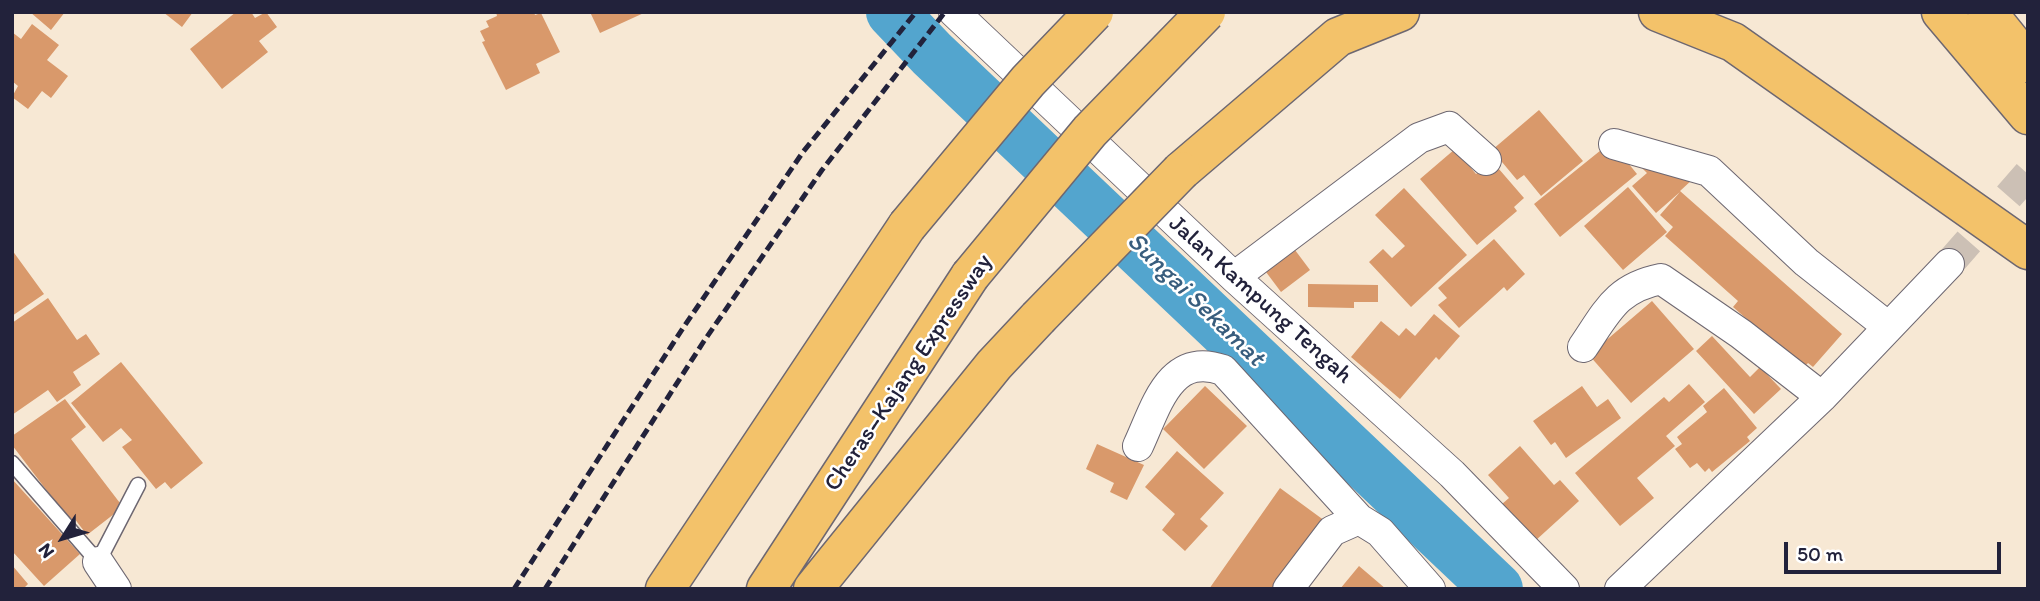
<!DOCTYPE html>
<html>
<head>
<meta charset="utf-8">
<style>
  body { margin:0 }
  #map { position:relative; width:2040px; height:601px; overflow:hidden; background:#f7e8d4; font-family:Itim,sans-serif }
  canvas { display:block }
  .frame { position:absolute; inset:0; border:14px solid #22223b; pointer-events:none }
  .north { position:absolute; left:28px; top:503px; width:70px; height:70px; -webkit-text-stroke:5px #fff; paint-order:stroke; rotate:233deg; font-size:19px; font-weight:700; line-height:28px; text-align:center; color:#22223b }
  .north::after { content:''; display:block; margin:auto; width:24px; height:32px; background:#22223b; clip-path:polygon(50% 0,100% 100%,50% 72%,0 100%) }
  .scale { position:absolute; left:1784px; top:542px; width:217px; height:32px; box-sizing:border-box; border:4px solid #22223b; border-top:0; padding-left:9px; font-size:21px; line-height:24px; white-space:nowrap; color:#22223b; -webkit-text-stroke:5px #fff; paint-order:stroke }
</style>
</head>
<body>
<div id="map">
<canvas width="2040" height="601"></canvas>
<div class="frame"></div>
<div class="north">N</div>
<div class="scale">50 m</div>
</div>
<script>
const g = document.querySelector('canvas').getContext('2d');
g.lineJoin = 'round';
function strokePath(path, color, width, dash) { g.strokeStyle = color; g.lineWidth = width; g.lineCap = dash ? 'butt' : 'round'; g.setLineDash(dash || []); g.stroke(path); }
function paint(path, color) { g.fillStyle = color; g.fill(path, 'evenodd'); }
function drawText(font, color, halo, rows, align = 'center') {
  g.font = font + ' Itim,sans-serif'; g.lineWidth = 5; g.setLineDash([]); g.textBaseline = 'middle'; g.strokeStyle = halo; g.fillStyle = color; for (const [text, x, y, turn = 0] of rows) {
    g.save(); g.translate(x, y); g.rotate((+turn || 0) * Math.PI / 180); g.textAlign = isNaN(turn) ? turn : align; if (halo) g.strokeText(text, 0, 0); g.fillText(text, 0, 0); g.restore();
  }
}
strokePath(new Path2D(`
  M892,12l40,42 565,535`), '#53a5ce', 52);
paint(new Path2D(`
  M30,12h35l-14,18z
  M163,12h30l-11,15z
  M236,12h15l4,6 11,-6 11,15 -18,14 9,11 -46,37 -32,-40z
  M496,12h38l1,3 6,-2 19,39 -24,12 4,9 -34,17 -24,-48 3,-1 -5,-10 9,-4 -3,-6 11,-5z
  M590,12h56l-46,21z
  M32,24l27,21 -12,15 21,16 -17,22 -9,-7 -14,18 -16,-12 6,-11 -6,-5v-49l9,7z
  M1539,110l44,51 -42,35 -17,-21 -7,5 -25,-30z
  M1611,142l26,32 -77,63 -26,-33z
  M1455,149l21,25 16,-13 32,37 -10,9 3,4 -40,34 -57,-66z
  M1640,166l53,13 -13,12 162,143 -29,33 -5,-4 -5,5 -70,-61 5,-6 -73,-65 8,-9 -13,-12 20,-23 -24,21 -24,-27 15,-13z
  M1628,187l39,45 -44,38 -39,-44z
  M1404,188l63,67 -56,52 -42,-45 14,-13 9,9 13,-12 -30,-31z
  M1494,239l31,35 -18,17 -3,-4 -45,41 -21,-23 9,-7 -9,-10z
  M1292,246l18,24 -29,22 -18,-24z
  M12,250l32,44 -32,22z
  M1308,284l70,1v17h-24v6l-46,-1z
  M48,298l29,42 9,-6 14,20 -27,18 8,13 -24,17 -9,-12 -36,25v-92z
  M1652,301l42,48 -63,54 -42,-48z
  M1434,314l26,22 -21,24 -3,-3 -36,42 -49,-42 30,-36 18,15 7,-8 9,8z
  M1712,336l38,41 10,-10 21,22 -27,25 -58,-63z
  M121,362l82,101 -32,26 -6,-7 -9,7 -34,-42 10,-7 -11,-12 -18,14 -32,-39z
  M1689,384l16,18 -39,34 9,10 -38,32 17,20 -34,28 -45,-53 89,-76 5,5z
  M1205,386l42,40 -43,43 -41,-40z
  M1582,386l15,21 11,-8 13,19 -55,40 -11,-16 -4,3 -18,-24z
  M1724,388l33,40 -10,9 3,4 -38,31 -3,-4 -4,4 -8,-9 -7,5 -15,-19 7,-5 -5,-7 30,-25 -4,-6z
  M65,399l21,28 -15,12 52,68 -36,28 -13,-17 -4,3 -58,-76v-9z
  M1097,444l47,21 -17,35 -17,-8 4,-9 -28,-14z
  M1520,446l34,39 6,-5 19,21 -44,40 -33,-37 7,-6 -21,-23z
  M1177,451l47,42 -24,26 8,7 -23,25 -23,-21 13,-16 -30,-27z
  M12,479l68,75 -36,32 -32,-35z
  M1280,488l45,33 -48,68h-68z
  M12,565l16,19 -5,5h-11z
  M1359,566l27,23h-46z`), '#d9996b');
strokePath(new Path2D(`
  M1949,264l79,-90`), '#ccc0b5', 30, [30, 15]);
const lane = new Path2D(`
  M12,463l86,99 40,-77`);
const street = new Path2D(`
  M954,12l280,265 218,197 112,115
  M1614,144l95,27 97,91 81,64
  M1234,277l185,-139 30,-11 37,33
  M1583,347c24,-35 33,-59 78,-68l80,55 81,63
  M1138,446c18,-38 31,-95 85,-76l136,149 21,13 50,57
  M98,562l18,27
  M1288,589l44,-58 27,-12
  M1620,589l202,-192 127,-133`);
const highway = new Path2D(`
  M1658,12l75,30 295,208
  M1941,12l87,103
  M1987,12l41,51
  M1181,171l157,-134 62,-25
  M665,589l242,-363
  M766,589l204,-313
  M813,589l181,-224 44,-47`);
strokePath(lane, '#6d6771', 17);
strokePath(street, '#6d6771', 32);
strokePath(highway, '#6d6771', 41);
strokePath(lane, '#fff', 14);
strokePath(street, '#fff', 30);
strokePath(highway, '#f3c26a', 38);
strokePath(new Path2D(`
  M514,589l169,-261 120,-176 113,-140
  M545,589l159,-248 118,-171 123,-158`), '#22223b', 5, [10, 5]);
const highwayBridge = new Path2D(`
  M907,226l121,-145 66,-69
  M970,276l120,-145 116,-119
  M1038,318l143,-147`);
strokePath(highwayBridge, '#6d6771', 41, []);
strokePath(highwayBridge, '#f3c26a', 38);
drawText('24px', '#22223b', '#fff', [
  ["Jalan Kampung Tengah",1260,300,42],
  ["Cheras–Kajang Expressway",909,373,-56]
]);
drawText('italic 26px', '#385d7d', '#fff', [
  ["Sungai Sekamat",1195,300,44]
]);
</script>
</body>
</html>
